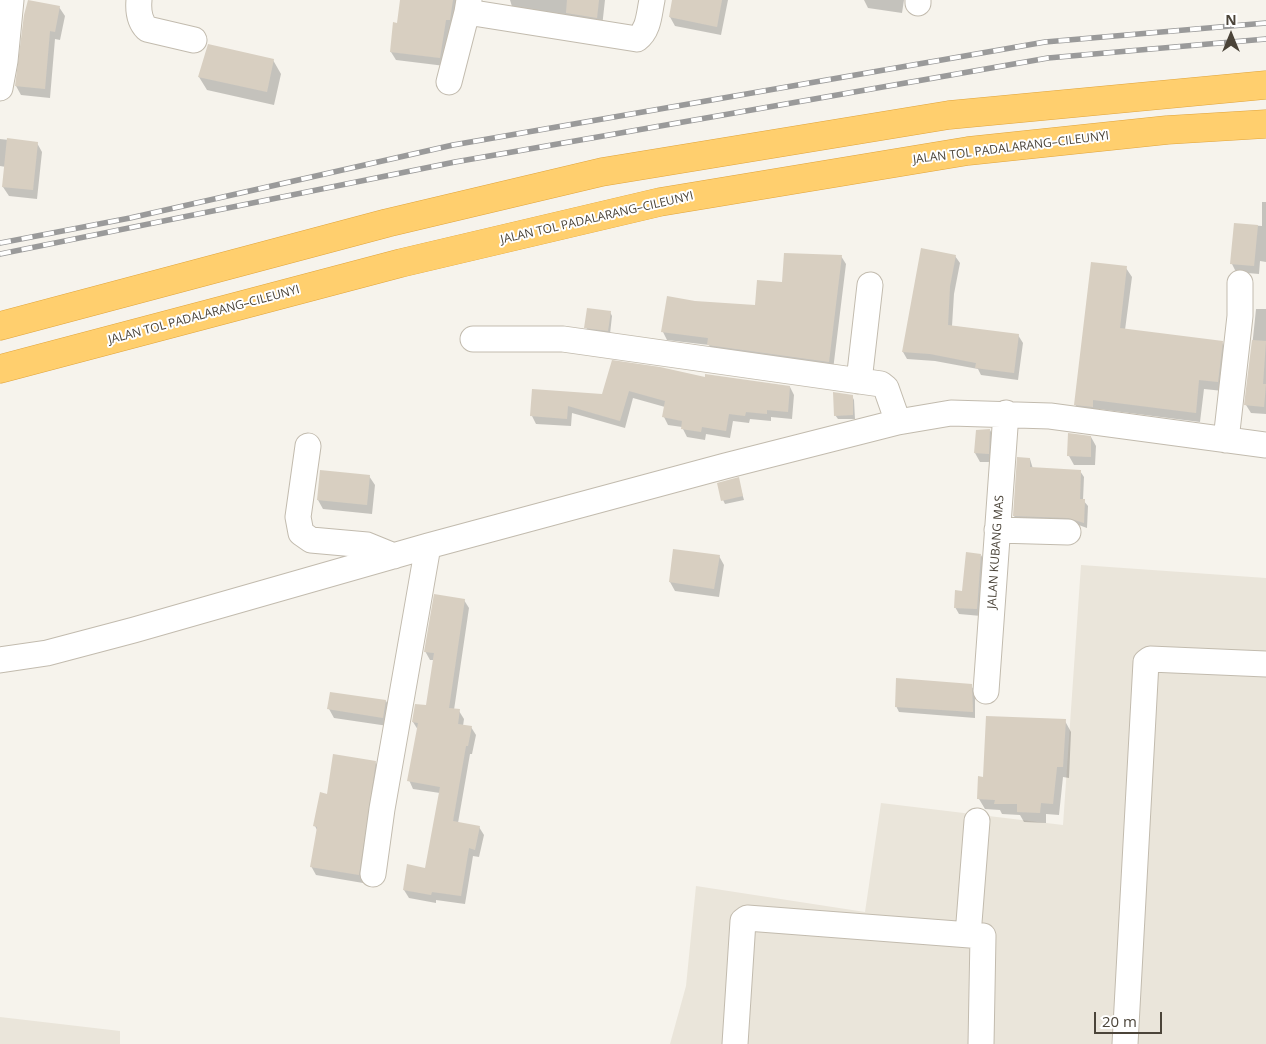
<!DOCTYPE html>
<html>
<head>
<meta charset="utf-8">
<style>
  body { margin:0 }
  #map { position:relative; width:1266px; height:1044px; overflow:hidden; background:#f6f3ec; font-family:"Open Sans",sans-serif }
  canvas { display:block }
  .north { position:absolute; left:1206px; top:10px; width:50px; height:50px; -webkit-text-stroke:4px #fff; paint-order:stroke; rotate:0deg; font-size:14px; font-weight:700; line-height:20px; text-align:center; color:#4b4439 }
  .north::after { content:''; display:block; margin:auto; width:18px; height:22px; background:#4b4439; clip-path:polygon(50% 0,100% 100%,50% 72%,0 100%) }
  .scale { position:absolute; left:1094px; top:1012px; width:68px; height:22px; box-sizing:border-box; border:2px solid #4b4439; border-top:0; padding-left:6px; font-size:15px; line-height:18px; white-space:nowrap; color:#4b4439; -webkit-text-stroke:4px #fff; paint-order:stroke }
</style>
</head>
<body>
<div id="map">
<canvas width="1266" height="1044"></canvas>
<div class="north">N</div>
<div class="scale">20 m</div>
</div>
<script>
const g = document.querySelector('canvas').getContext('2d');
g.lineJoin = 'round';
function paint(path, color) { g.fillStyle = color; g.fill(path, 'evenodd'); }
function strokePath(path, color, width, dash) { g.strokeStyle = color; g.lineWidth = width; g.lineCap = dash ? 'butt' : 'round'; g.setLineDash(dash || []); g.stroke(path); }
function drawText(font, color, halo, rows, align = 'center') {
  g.font = font + ' "Open Sans",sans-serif'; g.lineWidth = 4; g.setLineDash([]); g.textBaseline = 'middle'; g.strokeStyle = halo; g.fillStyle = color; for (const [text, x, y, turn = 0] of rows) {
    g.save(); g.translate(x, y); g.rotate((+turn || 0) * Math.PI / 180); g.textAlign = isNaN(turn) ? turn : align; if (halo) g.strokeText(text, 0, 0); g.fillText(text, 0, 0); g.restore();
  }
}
paint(new Path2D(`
  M1081,565l185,13v466h-596l16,-58 10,-100 169,26 16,-109 182,22z
  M0,1017l120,14v13h-120z`), '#eae5da');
paint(new Path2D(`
  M401,0h57l-13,66 -49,-6 -5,-8 7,-28z
  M510,0h95l-3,27 -88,-14z
  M673,0h55l-7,35 -46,-9 -5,-9z
  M864,0h40l-2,13 -34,-5z
  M59,7l6,9 -5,24 -5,-1 -5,59 -29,-3 -5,-9 9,-71z
  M273,60l8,14 -7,31 -67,-15 -8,-13z
  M0,139l37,4 5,9 -5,47 -28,-3 -6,-9 3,-20 -6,-1z
  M1262,202h4v60l-6,-1 -1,13 -23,-2 -4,-8 3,-40 27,2z
  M841,256l5,8 -13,106 -120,-17 -4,-8 -42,-5 -4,-8 32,-30 62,5 26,-24z
  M955,256l5,7 -6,31 -2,32 66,9 5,8 -5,37 -37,-5 -3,-6 -43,-8 -28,-2 -4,-7z
  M1126,268l6,9 -7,53 97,12 5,10 -4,39 -19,-2 -4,33 -102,-13 -1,7 -17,-2 -5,-10z
  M1256,309h10v105l-15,-1 -5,-8z
  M610,312l2,4 -2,18 -22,-3 -2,-4z
  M613,362l93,17 84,8 4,8 -2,24 -21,-2v4l-21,-2 -1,4 -16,-2 -3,17 -24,-4 -1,6 -18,-3 -5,-10 -14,-2 -4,-8 1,-10 -32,-9 -8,30 -53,-15 -1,13 -35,-2 -4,-8 71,-21z
  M852,396l2,4 1,19h-17l-3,-4z
  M990,430l5,9 -2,23h-13l-5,-9z
  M1091,437l5,9 -1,19h-21l-5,-9z
  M1030,459l3,10 47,2 4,6 -1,23 5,6 -1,22 -14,-5 -55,-1 -4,-6z
  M369,476l6,9 -3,29 -49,-5 -5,-9z
  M738,479l6,21 -19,4 -2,-4z
  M981,555l4,7 -4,54 -22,-2 -4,-7z
  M719,556l5,9 -5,32 -44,-6 -5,-9z
  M464,600l5,8 -15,102 5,1 5,8 -1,7 8,1 5,8 -4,19h-2l-12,69 21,4 5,8 -5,22 -6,-1 -8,48 -29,-4v3l-27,-5 -5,-8 22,-21 14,-76 -27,-4 -4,-9 9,-50 -5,-8 14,-16 7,-46h-4l-5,-9z
  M971,686l4,5v27l-76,-6 -3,-6z
  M386,701l5,9 -3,16 -54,-8 -5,-9z
  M1065,721l6,11 -2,46 -6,-1 -4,38 -13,-1v9l-22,-1 -4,-7 -18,-1 -2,-4 -15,-1 -6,-10 6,-21z
  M375,762l5,9 -17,112 -47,-8 -5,-9 7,-34 -3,-6 13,-31z`), '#0003');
paint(new Path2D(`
  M28,0l32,6 -5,26 -5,-1 -5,58 -30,-3 9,-71z
  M400,0h53l-3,20h-4l-6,38 -50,-6 3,-30 4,1z
  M567,0h32l-2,18 -31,-5z
  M672,0h50l-5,27 -48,-10z
  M208,44l66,15 -7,33 -69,-15z
  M7,138l31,4 -5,48 -31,-3z
  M1234,223l24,2 -4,41 -24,-2z
  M921,248l35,7 -6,31 -2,39 71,9 -5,39 -39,-5 1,-5 -46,-9 -28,-2z
  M784,253l58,2 -13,107 -122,-17 1,-7 -47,-6 6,-36 28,5 60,4 2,-25 25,2z
  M1091,262l36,4 -7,62 103,13 -5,41 -19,-2 -3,33 -103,-13v7l-19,-2z
  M587,308l24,3 -3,20 -24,-3z
  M1252,340l14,1 -3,43h3l-2,23 -20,-2z
  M612,360l48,7 45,10v-3l85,12 -2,26 -21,-2v4l-21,-2 -1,4 -16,-2 -3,17 -24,-4 -1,5 -20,-3 1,-8 -20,-4 3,-16 -36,-10 -9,30 -52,-15 -1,13 -37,-3 2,-27 70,5z
  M833,392l20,3v20l-19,1z
  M990,429l-1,25 -15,-1 2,-23z
  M1068,433l23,3v21l-24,-1z
  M1017,457l13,1v9l51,3 -1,29h5l-1,24 -16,-5 -55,-2z
  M320,470l50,5 -3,30 -50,-5z
  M739,477l4,19 -22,5 -4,-18z
  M673,549l47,6 -6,34 -45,-7z
  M966,552l15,2 -4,55 -23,-1 1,-18 7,1z
  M434,594l31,5 -16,109 11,1 -2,15 14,2 -4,20h-2l-13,75 27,5 -5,24 -6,-2 -8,48 -29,-4 -1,3 -28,-5 4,-26 18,4 15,-81 -33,-6 11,-58 -6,-1 3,-18 11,1 8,-52 -10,-1z
  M896,678l76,6 1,28 -78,-5z
  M330,692l56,8 -3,18 -56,-9z
  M986,716l80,3 -3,48h-6l-4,37 -12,-1 -1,10 -23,-1v-8h-23l1,-4 -18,-1 1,-23 5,1z
  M333,754l43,7 -17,114 -49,-8 7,-40 -4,-1 7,-34 7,2z`), '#d8cfc1');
const minor = new Path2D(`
  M139,0c-1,11 0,21 8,29l47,11
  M469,0l-2,12 170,27c12,-9 12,-25 15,-39
  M918,3v-3
  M449,82l18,-70
  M0,88l5,-27 6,-61
  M473,339h90l318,45 5,4 12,34
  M859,381l11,-96
  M1226,440l14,-124v-33
  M308,446l-10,71 3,16 10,7 56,5 27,11
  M997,530l71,2
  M0,660l47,-7 87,-23 294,-84 297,-80 173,-44 53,-9 99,3 216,29
  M986,691l20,-278
  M373,874l9,-65 46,-263
  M968,935l9,-114
  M735,1044l8,-123 4,-3 236,18 -2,108
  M1125,1044l21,-382 4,-3 116,5`);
const highway = new Path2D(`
  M0,326l387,-103 215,-51 347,-57 317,-30
  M0,369l401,-106 259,-61 308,-51 199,-21 99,-6`);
strokePath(minor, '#c2bbae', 27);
strokePath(highway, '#e0a43c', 29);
strokePath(minor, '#fff', 25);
strokePath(highway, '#ffcf6e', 28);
const rail = new Path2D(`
  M0,243l130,-25 323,-73 592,-103 221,-19
  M0,254l455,-92 593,-104 218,-19`);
strokePath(rail, '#9a9a9a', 5.5);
strokePath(rail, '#fff', 4, [11]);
drawText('12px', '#4b4439', '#fff', [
  ["JALAN TOL PADALARANG–CILEUNYI",1011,148,-7],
  ["JALAN TOL PADALARANG–CILEUNYI",597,218,-13],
  ["JALAN TOL PADALARANG–CILEUNYI",204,315,-15],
  ["JALAN KUBANG MAS",996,552,-86]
]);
</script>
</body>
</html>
